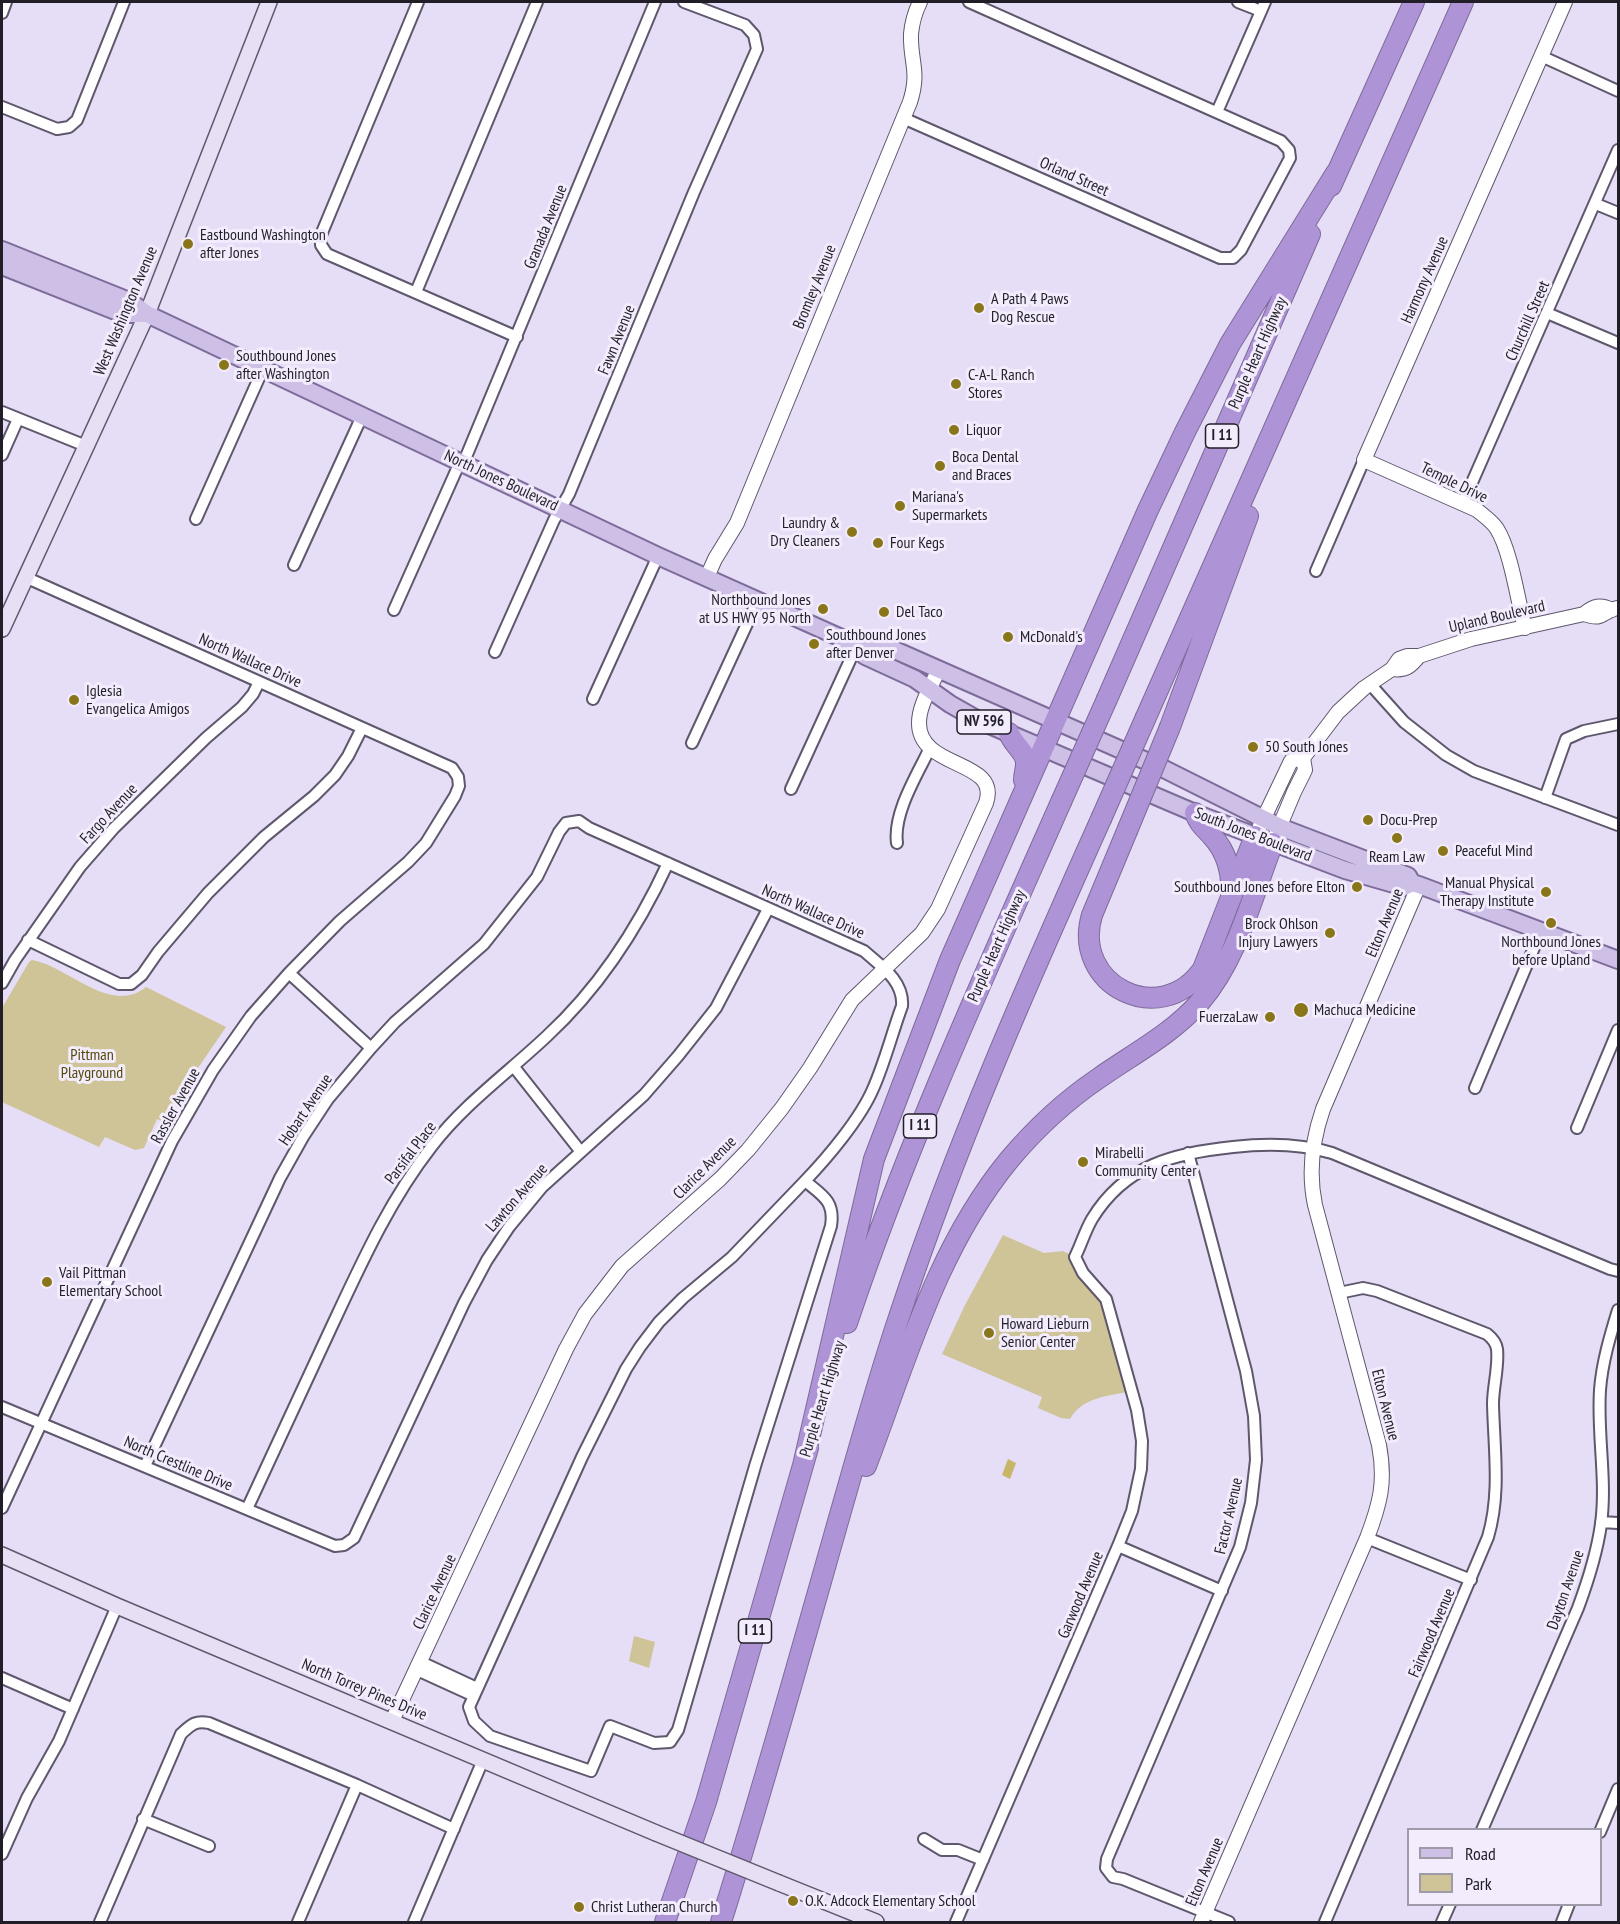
<!DOCTYPE html>
<html>
<head>
<meta charset="utf-8">
<style>
  body { margin:0 }
  #map { position:relative; width:1620px; height:1924px; overflow:hidden; background:#e6ddf6; font-family:"PT Sans Narrow",sans-serif }
  canvas { display:block }
  .frame { position:absolute; inset:0; border:3px solid #221e27; pointer-events:none }
  .legend { position:absolute; left:1407px; top:1828px; width:195px; height:78px; box-sizing:border-box; background:#f2ecfc; border:2px solid #9f9aa7; margin:0; padding:8px 10px; list-style:none; font-size:18px; color:#221e27 }
  .legend li { display:flex; align-items:center; gap:12px; height:30px }
  .legend b { width:30px; border:2px solid #9f9aa7 }
</style>
</head>
<body>
<div id="map">
<canvas width="1620" height="1924"></canvas>
<div class="frame"></div>
<ul class="legend">
<li><b style="height:8px;background:#cebfe6"></b>Road</li>
<li><b style="height:16px;background:#cfc497"></b>Park</li>
</ul>
</div>
<script>
const g = document.querySelector('canvas').getContext('2d');
g.lineJoin = 'round';
function paint(path, color) { g.fillStyle = color; g.fill(path, 'evenodd'); }
function strokePath(path, color, width, dash) { g.strokeStyle = color; g.lineWidth = width; g.lineCap = dash ? 'butt' : 'round'; g.setLineDash(dash || []); g.stroke(path); }
function drawText(font, color, halo, rows, align = 'center') {
  g.font = font + ' "PT Sans Narrow",sans-serif'; g.lineWidth = 6; g.setLineDash([]); g.textBaseline = 'middle'; g.strokeStyle = halo; g.fillStyle = color; for (const [text, x, y, turn = 0] of rows) {
    g.save(); g.translate(x, y); g.rotate((+turn || 0) * Math.PI / 180); g.textAlign = isNaN(turn) ? turn : align; if (halo) g.strokeText(text, 0, 0); g.fillText(text, 0, 0); g.restore();
  }
}
paint(new Path2D(`
  M32,960c36,6 78,56 114,27l80,40 -28,41 -32,55 -9,-4 -13,29 -9,2 -30,-13 -6,10 -97,-45v-94l27,-46z
  M1003,1235l41,18 19,-2 12,6 31,42 26,92c-23,5 -50,6 -62,28l-9,-1 -23,-10 4,-11 -100,-43 23,-49z
  M634,1636l21,6 -6,26 -20,-7z`), '#cfc497');
paint(new Path2D(`
  M1008,1459l8,4 -6,16 -8,-4z`), '#c8b668');
const minor = new Path2D(`
  M418,2l-97,233v10l6,9 190,83
  M1238,2l23,9
  M2,13l4,-11
  M1541,56l77,35
  M2,107l55,22 12,-2 8,-7 47,-118
  M1217,112l48,-110
  M903,118l317,140h13l8,-8 49,-92 -1,-8 -8,-9 -312,-139
  M1596,204l22,9
  M416,292l121,-290
  M1547,313l71,30
  M2,412l84,34
  M2,455l16,-36
  M463,464l192,-462
  M1463,503l155,-353
  M196,519l67,-150
  M294,565l68,-149
  M1316,571l48,-111
  M394,610l66,-148
  M495,652l59,-132 15,-26 125,-302 63,-143 -3,-14 -9,-10 -61,-23
  M1370,684l34,38 42,33 28,16 144,54
  M593,699l65,-143
  M692,743l66,-143
  M791,789l66,-144
  M1545,798l21,-59 18,-8 34,-7
  M897,843c-4,-30 20,-68 33,-95
  M28,940l91,44h12l11,-9 16,-23 50,-59 56,-56 50,-41 21,-21 13,-19 14,-28
  M289,973l82,75
  M2,983l13,-23 65,-93 34,-39 92,-90 36,-31 11,-13 6,-12
  M514,1067l67,85
  M1475,1088l66,-157
  M1577,1128l41,-98
  M1188,1153l58,218 8,45 2,44 -5,43 -11,44 -133,312 -1,9 7,9 10,2 106,43
  M2,1407l333,139 9,-1 10,-7 110,-235 23,-43 22,-33 33,-40 102,-92 34,-39 38,-48 52,-99
  M145,1466l135,-288 23,-41 25,-38 43,-51 24,-26 89,-78 53,-67 22,-45 7,-9 13,-2 10,7 275,123c17,15 40,30 38,55 -10,27 -17,56 -29,83 -13,30 -45,68 -68,92l-73,76 -49,41 -24,24 -19,25 -14,22 -44,88 -113,250 5,14 16,15 101,35 19,-45 44,17 16,-1 8,-12 78,-267 75,-237c4,-25 -9,-31 -26,-45
  M2,1508l170,-367 41,-71 38,-54 38,-43 51,-52 68,-59 18,-19 29,-47 4,-10 -1,-9 -6,-9 -427,-191
  M247,1509c28,-60 56,-121 84,-181 30,-64 58,-127 101,-182 32,-42 77,-74 115,-110 53,-49 91,-108 121,-173
  M1601,1522l17,1
  M1367,1538l104,42
  M1118,1546l104,45
  M421,1662l56,26
  M417,1670l57,26
  M2,1678l71,31
  M143,1819l66,27
  M1482,1830l96,-222c10,-27 19,-55 23,-84 6,-45 -4,-89 -1,-134 2,-27 10,-54 18,-80
  M1600,1832l18,-43
  M924,1839l18,11h16l25,10
  M2,1854l25,-56 32,-57 58,-135
  M100,1922l81,-188c10,-9 14,-14 28,-11l148,62 97,44
  M298,1922l59,-137
  M414,1922l69,-162
  M956,1922l162,-376 14,-35 9,-42 1,-28 -5,-31 -31,-111 -23,-26 -8,-16c6,-12 10,-26 17,-38 33,-54 82,-66 141,-72 34,-4 66,-4 99,6l278,116 8,2
  M1325,1922l163,-385c13,-44 6,-88 5,-133 0,-18 6,-37 4,-55 -1,-7 -5,-11 -10,-15l-110,-43 -14,-3 -24,5
  M1442,1922l8,-18
  M1562,1922l7,-18`);
const tertiary = new Path2D(`
  M707,577l8,-18 22,-36 173,-421c10,-31 0,-40 1,-68 1,-11 4,-22 9,-32
  M1584,614c21,7 16,-2 33,-6
  M1525,628c-7,-26 -14,-77 -28,-99 -4,-7 -13,-13 -20,-19l-113,-50 201,-458
  M1392,669c14,2 19,-3 27,-13
  M1260,826l31,-65 12,-3
  M1276,835l18,-43 11,-22 -2,-12 35,-46 26,-24 28,-19 7,-10 8,-3h12l52,-17 113,-25c10,-8 16,-10 28,-4
  M392,1721l174,-372 19,-35 37,-48 98,-87 28,-29 34,-42 28,-40 42,-68 70,-67 16,-24 48,-106c15,-44 -67,-33 -67,-80 0,-18 12,-36 19,-52
  M1201,1922l166,-384c13,-34 19,-56 12,-93l-64,-240c-7,-33 -3,-64 8,-96l96,-224`);
const secondary = new Path2D(`
  M2,629l145,-315 122,-312
  M2,1555l115,51 539,227
  M779,1883l97,39`);
const primary = new Path2D(`
  M2,250l127,51 18,13 511,242 199,89 8,11 50,23 35,25 30,17 215,92 150,57 59,17 8,-4
  M2,266l121,48h24
  M857,645l15,-5 290,128 118,59 128,49 4,7 7,2 199,75`);
const motorway = new Path2D(`
  M1331,186l83,-184
  M1107,699l203,-465
  M1146,717l317,-715
  M1170,727l78,-211
  M1009,733c5,13 18,20 17,31 0,6 -2,10 -2,16
  M1195,813c5,12 9,14 17,23 14,15 21,37 19,58
  M1127,831l-35,84c-21,70 69,115 111,54l52,-133
  M847,1323c60,-179 138,-349 214,-521
  M804,1461l70,-302 76,-199 198,-450 37,-78 45,-88 106,-171
  M866,1466c40,-105 70,-217 143,-306 26,-31 56,-59 90,-82 34,-24 73,-44 101,-76 38,-44 52,-106 73,-159
  M665,1922l41,-120 102,-354
  M721,1922c43,-136 81,-274 120,-411 19,-66 37,-132 59,-197 56,-169 128,-332 201,-495`);
strokePath(minor, '#5f576c', 14);
strokePath(tertiary, '#5f576c', 16);
strokePath(secondary, '#5f576c', 18);
strokePath(primary, '#7d6b99', 20);
strokePath(motorway, '#7d6b99', 22);
strokePath(minor, '#fff', 10);
strokePath(tertiary, '#fff', 14);
strokePath(secondary, '#e7dff3', 15);
strokePath(primary, '#cebfe6', 16);
strokePath(motorway, '#ae94d6', 20);
const secondaryBridge = new Path2D(`
  M656,1833l123,50`);
const motorwayBridge = new Path2D(`
  M1061,802l46,-103
  M1101,819l45,-102
  M1127,831l43,-104`);
strokePath(secondaryBridge, '#5f576c', 18, []);
strokePath(motorwayBridge, '#7d6b99', 22, []);
strokePath(secondaryBridge, '#e7dff3', 15);
strokePath(motorwayBridge, '#ae94d6', 20);
for (const [x, y, r, color] of [
  [188,244,6,"#8a761a"],
  [979,308,6,"#8a761a"],
  [224,365,6,"#8a761a"],
  [956,384,6,"#8a761a"],
  [954,430,6,"#8a761a"],
  [940,466,6,"#8a761a"],
  [900,506,6,"#8a761a"],
  [852,532,6,"#8a761a"],
  [878,543,6,"#8a761a"],
  [823,609,6,"#8a761a"],
  [884,612,6,"#8a761a"],
  [1008,637,6,"#8a761a"],
  [814,644,6,"#8a761a"],
  [74,700,6,"#8a761a"],
  [1253,747,6,"#8a761a"],
  [1368,820,6,"#8a761a"],
  [1397,838,6,"#8a761a"],
  [1443,851,6,"#8a761a"],
  [1357,887,6,"#8a761a"],
  [1546,892,6,"#8a761a"],
  [1551,923,6,"#8a761a"],
  [1330,933,6,"#8a761a"],
  [1301,1010,8,"#8a761a"],
  [1270,1017,6,"#8a761a"],
  [1083,1162,6,"#8a761a"],
  [47,1282,6,"#8a761a"],
  [989,1333,6,"#8a761a"],
  [793,1901,6,"#8a761a"],
  [579,1907,6,"#8a761a"]
]) { const dot = new Path2D(); dot.arc(x, y, r, 0, 2 * Math.PI); g.fillStyle = color; g.fill(dot); strokePath(dot, '#f2ecfc', 2); }
for (const [x, y, w] of [
  [1222,436,33],
  [984,722,54],
  [920,1126,33],
  [755,1631,33]
]) { const box = new Path2D(); box.roundRect(x - w / 2, y - 12, w, 24, 4.5); g.fillStyle = '#f2ecfc'; g.fill(box); strokePath(box, '#221e27', 1.5); }
drawText('bold 15px', '#221e27', null, [
  ["I 11",1222,436],
  ["NV 596",984,722],
  ["I 11",920,1126],
  ["I 11",755,1631]
]);
drawText('16px', '#221e27', '#f2ecfc', [
  ["Orland Street",1074,177,24],
  ["Granada Avenue",546,227,-68],
  ["Harmony Avenue",1425,280,-66],
  ["Bromley Avenue",815,287,-68],
  ["West Washington Avenue",126,311,-67],
  ["Churchill Street",1528,321,-66],
  ["Fawn Avenue",617,340,-68],
  ["Purple Heart Highway",1258,353,-66],
  ["North Jones Boulevard",501,481,25],
  ["Temple Drive",1454,483,26],
  ["Upland Boulevard",1497,617,-13],
  ["North Wallace Drive",250,661,24],
  ["Fargo Avenue",109,814,-47],
  ["South Jones Boulevard",1253,835,21],
  ["North Wallace Drive",813,912,24],
  ["Elton Avenue",1385,923,-67],
  ["Purple Heart Highway",997,946,-66],
  ["Rassler Avenue",176,1106,-61],
  ["Hobart Avenue",306,1110,-56],
  ["Parsifal Place",411,1153,-53],
  ["Clarice Avenue",705,1168,-45],
  ["Lawton Avenue",517,1198,-49],
  ["Purple Heart Highway",823,1399,-73],
  ["Elton Avenue",1385,1405,76],
  ["North Crestline Drive",178,1464,23],
  ["Factor Avenue",1229,1516,-77],
  ["Dayton Avenue",1566,1590,-71],
  ["Clarice Avenue",435,1592,-65],
  ["Garwood Avenue",1081,1595,-67],
  ["Fairwood Avenue",1432,1633,-67],
  ["North Torrey Pines Drive",364,1690,23],
  ["Elton Avenue",1205,1872,-67]
]);
drawText('16px', '#221e27', '#f2ecfc', [
  ["Eastbound Washington",200,235],
  ["after Jones",200,253],
  ["A Path 4 Paws",991,299],
  ["Dog Rescue",991,317],
  ["Southbound Jones",236,356],
  ["after Washington",236,374],
  ["C-A-L Ranch",968,375],
  ["Stores",968,393],
  ["Liquor",966,430],
  ["Boca Dental",952,457],
  ["and Braces",952,475],
  ["Mariana's",912,497],
  ["Supermarkets",912,515],
  ["Laundry &",840,523,"right"],
  ["Dry Cleaners",840,541,"right"],
  ["Four Kegs",890,543],
  ["Northbound Jones",811,600,"right"],
  ["at US HWY 95 North",811,618,"right"],
  ["Del Taco",896,612],
  ["Southbound Jones",826,635],
  ["after Denver",826,653],
  ["McDonald's",1020,637],
  ["Iglesia",86,691],
  ["Evangelica Amigos",86,709],
  ["50 South Jones",1265,747],
  ["Docu-Prep",1380,820],
  ["Peaceful Mind",1455,851],
  ["Ream Law",1397,857,"center"],
  ["Manual Physical",1534,883,"right"],
  ["Therapy Institute",1534,901,"right"],
  ["Southbound Jones before Elton",1345,887,"right"],
  ["Brock Ohlson",1318,924,"right"],
  ["Injury Lawyers",1318,942,"right"],
  ["Northbound Jones",1551,942,"center"],
  ["before Upland",1551,960,"center"],
  ["Machuca Medicine",1314,1010],
  ["FuerzaLaw",1258,1017,"right"],
  ["Mirabelli",1095,1153],
  ["Community Center",1095,1171],
  ["Vail Pittman",59,1273],
  ["Elementary School",59,1291],
  ["Howard Lieburn",1001,1324],
  ["Senior Center",1001,1342],
  ["O.K. Adcock Elementary School",805,1901],
  ["Christ Lutheran Church",591,1907]
], 'left');
drawText('16px', '#554808', '#f2ecfc', [
  ["Pittman",92,1055],
  ["Playground",92,1073]
]);
</script>
</body>
</html>
